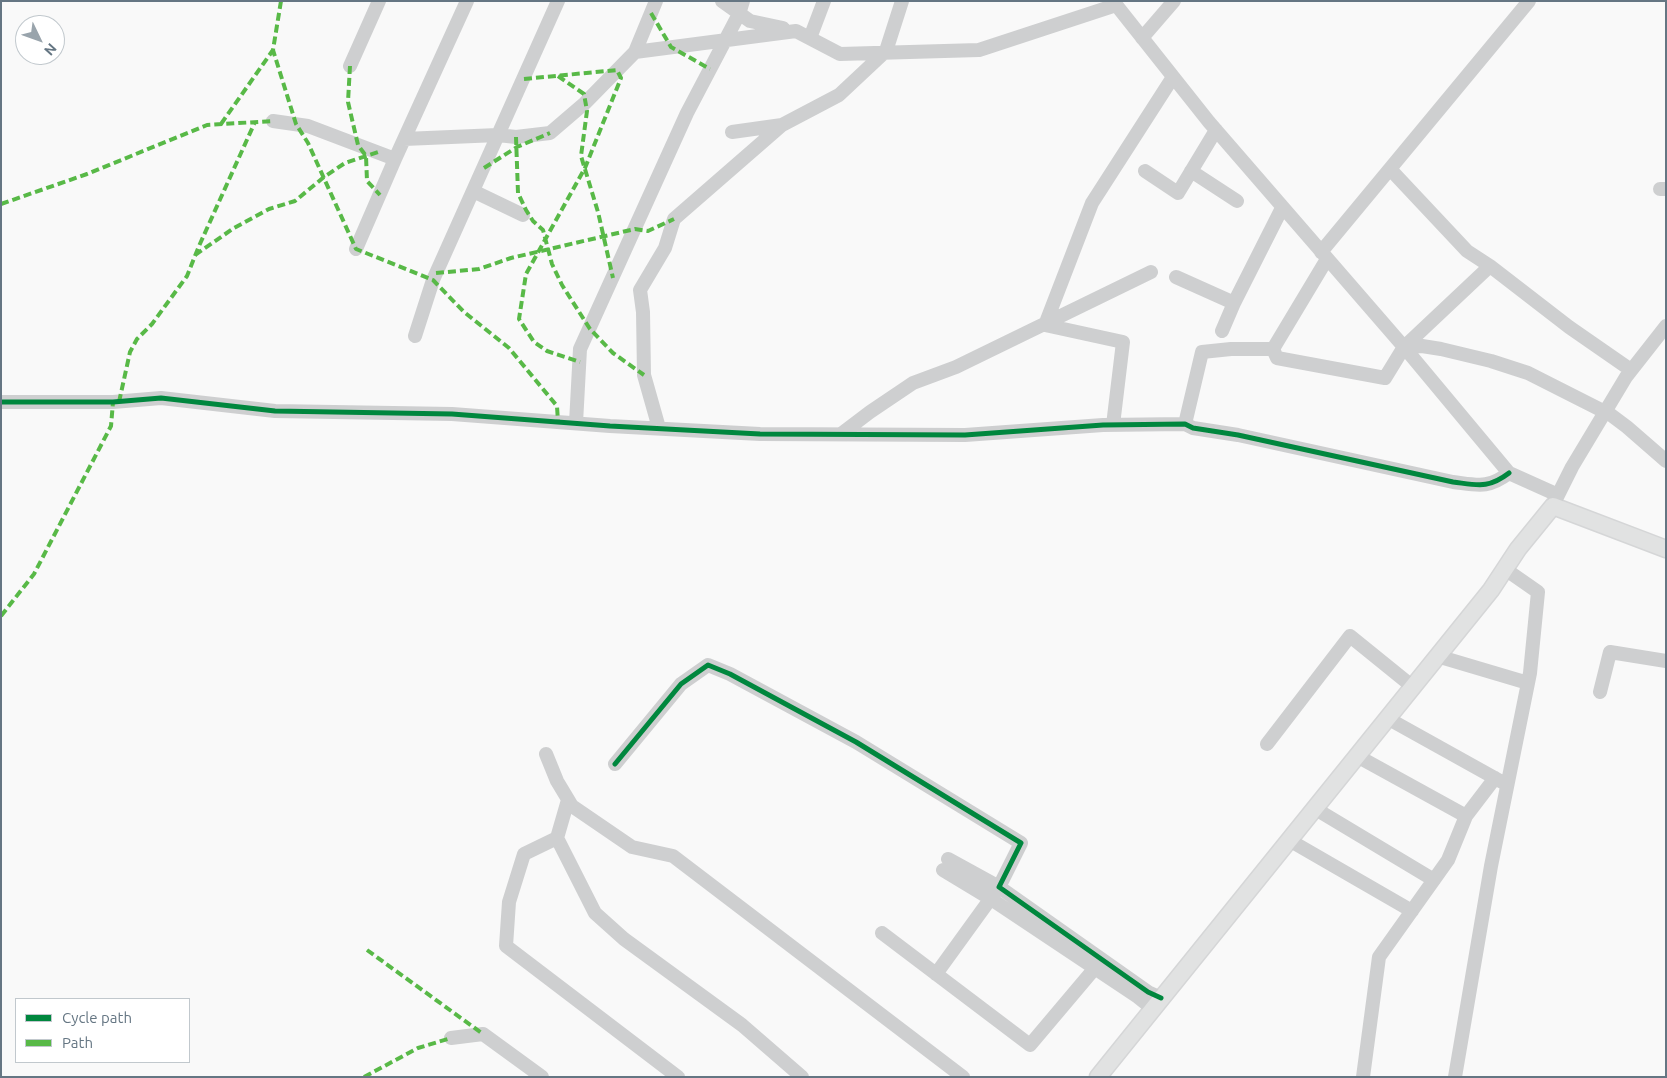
<!DOCTYPE html>
<html>
<head>
<meta charset="utf-8">
<style>
  body { margin:0 }
  #map { position:relative; width:1667px; height:1078px; overflow:hidden; background:#f9f9f9; font-family:Ubuntu,sans-serif }
  canvas { display:block }
  .frame { position:absolute; inset:0; border:2px solid #657683; pointer-events:none }
  .legend { position:absolute; left:15px; top:998px; width:175px; height:65px; box-sizing:border-box; background:#fff; border:1px solid #c1c8cd; margin:0; padding:6px 9px; list-style:none; font-size:15px; color:#657683 }
  .legend li { display:flex; align-items:center; gap:10px; height:25px }
  .legend b { width:25px; border:1px solid #c1c8cd }
  .north { position:absolute; left:15px; top:15px; width:50px; height:50px; box-sizing:border-box; background:#fff; border:1px solid #c1c8cd; border-radius:50%; rotate:132deg; font-size:14px; font-weight:700; line-height:20px; text-align:center; color:#657683 }
  .north::after { content:''; display:block; margin:auto; width:18px; height:22px; background:#99a4ac; clip-path:polygon(50% 0,100% 100%,50% 72%,0 100%) }
</style>
</head>
<body>
<div id="map">
<canvas width="1667" height="1078"></canvas>
<div class="frame"></div>
<ul class="legend">
<li><b style="height:6px;background:#00873e"></b>Cycle path</li>
<li><b style="height:6px;background:#58b947"></b>Path</li>
</ul>
<div class="north">N</div>
</div>
<script>
const g = document.querySelector('canvas').getContext('2d');
g.lineJoin = 'round';
function strokePath(path, color, width, dash) { g.strokeStyle = color; g.lineWidth = width; g.lineCap = dash ? 'butt' : 'round'; g.setLineDash(dash || []); g.stroke(path); }
const major = new Path2D(`
  M1098,1077l393,-487 27,-41 35,-43 113,43`);
strokePath(major, '#d5d6d7', 19);
strokePath(new Path2D(`
  M722,1l28,20 33,7
  M1113,1l96,121 195,225 105,126 49,22
  M810,38l14,-37
  M1142,38l32,-37
  M635,52l161,-21 44,23 139,-4 137,-45
  M350,66l29,-65
  M273,121l35,5 87,33
  M732,132l50,-7
  M404,139l94,-4 18,2 34,-4 35,-30 50,-51 21,-51
  M1390,169l77,82 23,15
  M1145,171l33,22 38,-63
  M1191,171l46,30
  M1660,189h6
  M473,191l50,24
  M356,249l39,-90 72,-158
  M1321,252l208,-251
  M1327,259l-54,90 4,9 108,20 19,-31 86,-81 79,61 62,43
  M1176,277l58,26
  M1222,331l12,-28 48,-95
  M415,336l18,-56 125,-279
  M1404,347l18,-1 19,3 50,12 37,12 83,42 16,12 39,34
  M1,402h112l48,-4 114,13 177,3 158,12 150,8 205,1 138,-10 82,-1 8,4 45,7 215,47c25,3 35,7 56,-9
  M576,423l4,-74 107,-236 52,-99 4,-13
  M1185,424l17,-72 29,-3h42
  M1113,425l10,-83 -78,-17 47,-122 81,-126
  M659,428l-15,-53 -1,-63 -3,-22 25,-42 9,-29 108,-94 57,-30 47,-44 16,-50
  M841,434l29,-22 43,-29 43,-16 195,-95
  M1554,503l18,-36 54,-90 40,-51
  M1437,656l91,27
  M1600,692l10,-40 56,9
  M1387,718l115,64
  M1267,744l83,-108 63,51
  M546,754l11,27 15,25 60,41 41,9 290,221
  M1357,756l109,60
  M615,764l66,-80 27,-19 22,9 126,68 165,101 -22,44 149,105 13,6
  M568,800l-11,38 -33,16 -15,48 -3,44 172,131
  M1314,808l120,72
  M557,838l38,75 29,26 118,86 60,52
  M1289,840l123,71
  M943,870l48,29 147,98 15,12
  M882,933l148,112 65,-77
  M936,974l63,-87 -51,-28
  M451,1038l32,-4 59,43
  M1363,1077l16,-120 69,-97 18,-44 29,-38
  M1455,1077l36,-211 39,-193 8,-81 -33,-23`), '#cecfd0', 14);
strokePath(major, '#e1e2e2', 16);
strokePath(new Path2D(`
  M281,1l-8,49 23,74 12,19 48,106 77,31 31,32 45,36 48,58 1,16
  M651,13l20,34 39,22
  M350,66l-2,36 10,43 8,11 1,25 13,14
  M558,76l26,18 3,17 -6,45 17,56 15,66
  M524,79l93,-9 4,8 -36,90 -59,106 -7,45 15,23 13,9 33,11
  M221,124l52,-74
  M516,137l2,56 8,17 7,11 10,9 9,34 10,21 28,44 23,24 31,22
  M484,168l33,-21 33,-14
  M1,204l86,-30 120,-49 66,-4
  M195,255l39,-27 35,-19 26,-8 29,-24 21,-14 33,-11
  M436,273l43,-4 32,-11 124,-29 13,2 26,-12
  M119,402l11,-50 7,-13 15,-15 35,-48 12,-30 56,-124
  M1,616l33,-42 77,-148 2,-24
  M367,950l116,84
  M364,1077l54,-29 33,-10`), '#58b947', 4, [8, 4]);
strokePath(new Path2D(`
  M1,402h112l48,-4 114,13 177,3 158,12 150,8 205,1 138,-10 82,-1 8,4 45,7 215,47c25,3 35,7 56,-9
  M615,764l66,-80 27,-19 22,9 126,68 165,101 -22,44 149,105 13,6`), '#00873e', 5);
</script>
</body>
</html>
